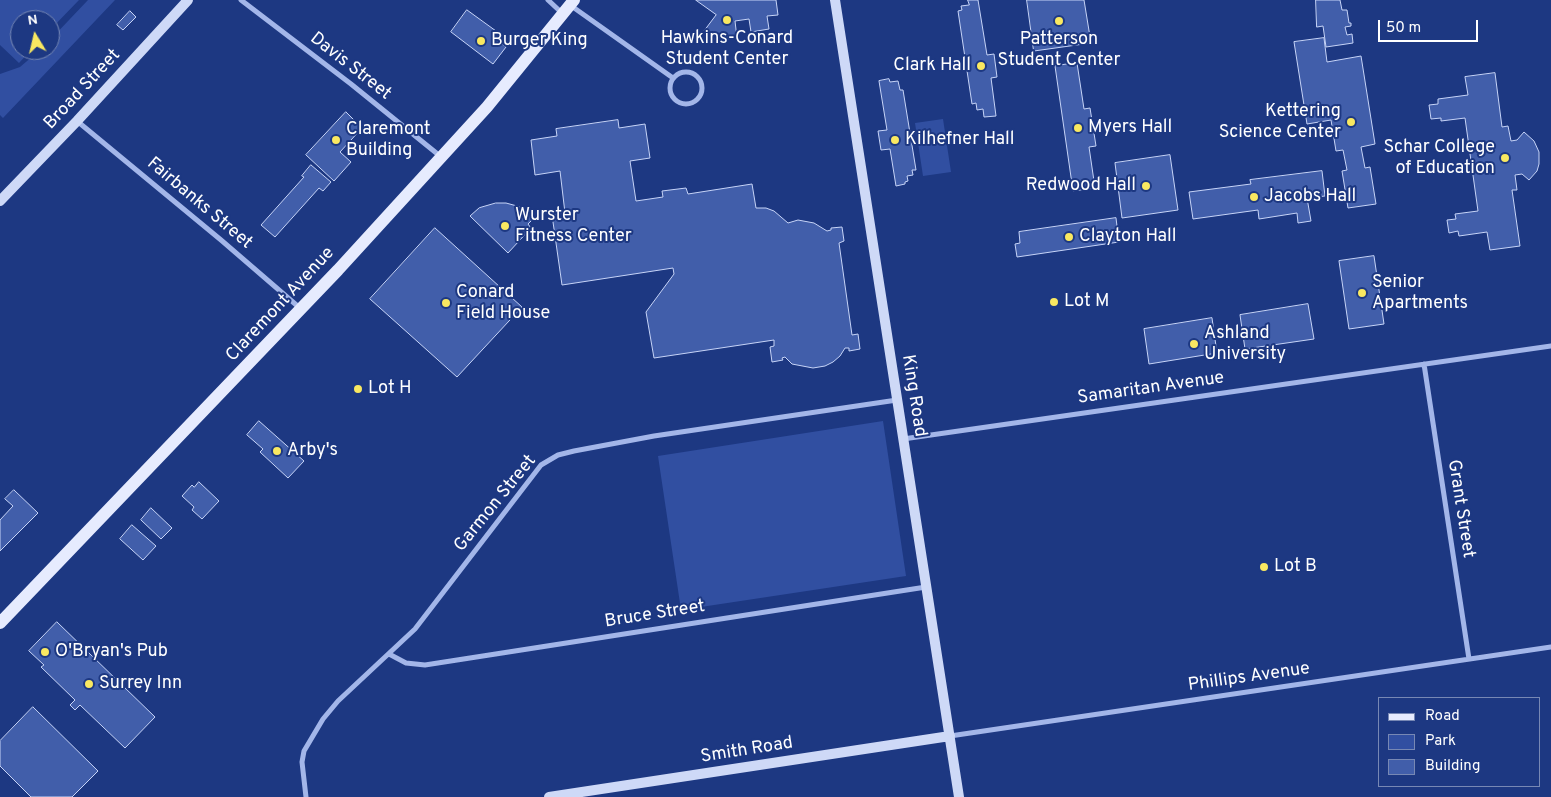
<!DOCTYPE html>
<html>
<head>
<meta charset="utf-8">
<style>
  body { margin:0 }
  #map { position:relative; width:1551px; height:797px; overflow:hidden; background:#1d3882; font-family:Overpass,sans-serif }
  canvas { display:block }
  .legend { position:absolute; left:1378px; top:697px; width:162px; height:90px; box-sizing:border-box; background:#1d3882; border:1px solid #7788b4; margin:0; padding:6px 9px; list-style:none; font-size:15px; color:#fff }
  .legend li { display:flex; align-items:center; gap:10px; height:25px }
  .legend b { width:25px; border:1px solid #7788b4 }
  .north { position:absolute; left:10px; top:10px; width:50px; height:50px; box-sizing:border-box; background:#1d3882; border:1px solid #7788b4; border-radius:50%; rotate:351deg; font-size:14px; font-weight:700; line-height:20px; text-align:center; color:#fff }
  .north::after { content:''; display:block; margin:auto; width:18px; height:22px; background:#f9e861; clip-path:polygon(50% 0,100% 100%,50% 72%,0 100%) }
  .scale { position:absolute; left:1378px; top:20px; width:100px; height:22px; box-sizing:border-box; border:2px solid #fff; border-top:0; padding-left:6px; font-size:15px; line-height:18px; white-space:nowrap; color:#fff; -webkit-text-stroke:4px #1d3882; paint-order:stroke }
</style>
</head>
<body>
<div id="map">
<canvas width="1551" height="797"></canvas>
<ul class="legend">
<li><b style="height:6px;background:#e6ebfe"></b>Road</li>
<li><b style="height:14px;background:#314fa1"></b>Park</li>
<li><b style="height:14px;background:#415eaa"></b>Building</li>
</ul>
<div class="north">N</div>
<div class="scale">50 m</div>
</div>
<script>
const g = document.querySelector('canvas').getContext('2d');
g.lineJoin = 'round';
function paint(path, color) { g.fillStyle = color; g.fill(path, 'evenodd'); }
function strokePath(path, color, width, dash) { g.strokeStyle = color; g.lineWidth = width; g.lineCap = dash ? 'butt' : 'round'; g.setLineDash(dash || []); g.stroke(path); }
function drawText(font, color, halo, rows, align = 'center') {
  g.font = font + ' Overpass,sans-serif'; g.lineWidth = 4; g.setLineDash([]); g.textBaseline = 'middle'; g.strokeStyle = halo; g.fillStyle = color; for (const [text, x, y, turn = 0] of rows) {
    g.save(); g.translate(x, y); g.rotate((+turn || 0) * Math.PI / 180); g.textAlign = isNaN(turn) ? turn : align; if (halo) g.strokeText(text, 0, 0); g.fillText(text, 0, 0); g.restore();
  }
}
paint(new Path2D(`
  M0,0h79l-29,30v-10h-30v30h11l-12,13 -19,-18z
  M88,0h27l-112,118 -3,-3v-41l20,-7 20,-17h10v-10z
  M943,119l8,53 -28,4 -8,-53z
  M883,421l23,155 -225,34 -23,-154z`), '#314fa1');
const building = new Path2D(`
  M696,0h80l2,15 -11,1 2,13 -18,3 -2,-13 -14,2 2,17 -20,3 -13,-10 12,-16z
  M968,0h10l9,55 7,-1 3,23 -6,1 5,38 -12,1 -1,-8 -6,1 -1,-7 -4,1 -14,-93 4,-1 -1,-4 8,-1z
  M1027,0h57l7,43 -57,8z
  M1316,0h24l2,10h5l2,13h2v3l-6,1 2,8 5,-1 1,9 -27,4 -3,-21 -6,1z
  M467,10l29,21 -4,5 14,11 -13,17 -42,-32z
  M130,11l6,6 -13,13 -6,-5z
  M1324,38l3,24 34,-6 14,88 -14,3 4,21 5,-1 6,37 -28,4 -6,-37 5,-1 -4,-20 -7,1 -5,-31 -24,4 -13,-82z
  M1077,63l7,46 6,-1 6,38 -7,1 6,41 -22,3 -18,-125z
  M1495,73l7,54 6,-1 3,15 6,-1 7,-8 10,9 5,11v12l-2,7 -8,9 -7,-6 -7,1 2,15h-5l8,56 -30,4 -3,-18 -28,4 -1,-5 -9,2 -2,-13 9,-1 -1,-5 23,-3 -13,-93 -24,3v-3l-10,1 -2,-14 9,-1v-5l30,-4 -3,-18z
  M889,79l1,3 8,-1 2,9h3l13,80h-4l1,5 -6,1 1,5 -3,1v2l-9,2 -6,-37 -9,1 -3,-19 9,-1 -8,-49z
  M346,112l16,16 -22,24 11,10 -17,19 -28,-26z
  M618,120l1,8 26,-4 5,34 -20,3 6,40 27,-4 -1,-6 24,-3 2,6 64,-10 4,24h10l8,3 14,12 10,-3 16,3 13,8 4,-1v-2l11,-1 2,14 -5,2 13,92 6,-1 2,15 -11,2v-3h-4l-5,8 -7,6 -8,4 -12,2 -21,-4 -7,-7 -3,1 1,2 -11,2 -2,-15 4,-1v-6l-120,18 -8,-46 28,-38 -1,-6 -111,17 -10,-70 13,-2 -5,-42 -25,4 -4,-35 26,-4 -1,-7z
  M1170,155l8,55 -56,8 -7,-55z
  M311,165l20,17 -8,9 -4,-3 -44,49 -14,-12 43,-48 -2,-1z
  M1322,171l3,25 -18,2 4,23 -13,2 -1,-10 -38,6 -1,-9 -65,9 -4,-27 62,-8 -1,-4z
  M496,203h10l11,3 9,4 8,8 -6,6 3,4 -23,25 -38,-37 9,-8z
  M1116,218l3,24 -102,15 -2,-13 5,-1 -1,-11z
  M435,228l87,79 -65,70 -87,-78z
  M1374,256l10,68 -35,5 -10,-68z
  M1308,304l6,35 -69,10 -5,-34z
  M1212,318l5,35 -68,11 -5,-35z
  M259,421l45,40 -16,17 -28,-26 3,-3 -16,-14z
  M199,482l20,19 -17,18 -10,-9 2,-3 -12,-11 10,-11 2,2z
  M14,490l24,23 -38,38v-31l13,-14 -8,-7z
  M151,508l21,20 -11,11 -20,-19z
  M132,525l24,21 -13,14 -23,-21z
  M57,622l98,95 -30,31 -45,-43 -5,5 -5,-5 5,-5 -34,-33 3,-2 -15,-14z
  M33,707l65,64 -26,26h-41l-31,-31v-25z`);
paint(building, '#415eaa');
strokePath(building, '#c7d4f7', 1);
strokePath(new Path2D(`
  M241,0l110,84 89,72
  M548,0l15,14
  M570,5l103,73
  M670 88a16 16 0 1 1 32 0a16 16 0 1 1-32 0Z
  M77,121l144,119 80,69
  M1424,364l45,295
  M903,439l648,-93
  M389,654l17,9 19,2 501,-78
  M950,736l601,-89
  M306,797l-4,-35 2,-11 19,-32 15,-18 77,-72 126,-164 17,-10 16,-4 80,-15 243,-36`), '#a3b6e9', 5);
strokePath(new Path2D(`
  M835,0l124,797
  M0,201l77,-80 111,-121
  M549,797l401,-61`), '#ced9f7', 10);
strokePath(new Path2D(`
  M0,623l338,-353 149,-163 87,-107`), '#e6ebfe', 12);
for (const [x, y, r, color] of [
  [727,20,5,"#f9e861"],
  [1059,21,5,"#f9e861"],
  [481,41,5,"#f9e861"],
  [981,66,5,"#f9e861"],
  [1351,122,5,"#f9e861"],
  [1078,128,5,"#f9e861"],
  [336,140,5,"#f9e861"],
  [895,140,5,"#f9e861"],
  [1505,158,5,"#f9e861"],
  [1146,186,5,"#f9e861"],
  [1254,197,5,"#f9e861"],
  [505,226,5,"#f9e861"],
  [1069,237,5,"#f9e861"],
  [1362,293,5,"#f9e861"],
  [1054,302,5,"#f9e861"],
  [446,303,5,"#f9e861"],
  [1194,344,5,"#f9e861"],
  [358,389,5,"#f9e861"],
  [277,451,5,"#f9e861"],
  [1264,567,5,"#f9e861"],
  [45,652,5,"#f9e861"],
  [89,684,5,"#f9e861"]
]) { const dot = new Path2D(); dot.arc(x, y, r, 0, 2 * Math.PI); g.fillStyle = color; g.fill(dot); strokePath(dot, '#1d3882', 2); }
drawText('18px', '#fff', '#1d3882', [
  ["Hawkins-Conard",727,39,"center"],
  ["Student Center",727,60,"center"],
  ["Patterson",1059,40,"center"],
  ["Student Center",1059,61,"center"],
  ["Burger King",491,41],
  ["Clark Hall",971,66,"right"],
  ["Kettering",1341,112,"right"],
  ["Science Center",1341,133,"right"],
  ["Myers Hall",1088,128],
  ["Claremont",346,130],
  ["Building",346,151],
  ["Kilhefner Hall",905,140],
  ["Schar College",1495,148,"right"],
  ["of Education",1495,169,"right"],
  ["Redwood Hall",1136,186,"right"],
  ["Jacobs Hall",1264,197],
  ["Wurster",515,216],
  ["Fitness Center",515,237],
  ["Clayton Hall",1079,237],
  ["Senior",1372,283],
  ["Apartments",1372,304],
  ["Conard",456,293],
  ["Field House",456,314],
  ["Lot M",1064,302],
  ["Ashland",1204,334],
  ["University",1204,355],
  ["Lot H",368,389],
  ["Arby's",287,451],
  ["Lot B",1274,567],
  ["O'Bryan's Pub",55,652],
  ["Surrey Inn",99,684]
], 'left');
drawText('18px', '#fff', '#1d3882', [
  ["Davis Street",350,67,38],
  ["Broad Street",83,90,-47],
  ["Fairbanks Street",199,204,40],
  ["Claremont Avenue",281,305,-47],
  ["Samaritan Avenue",1151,389,-8],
  ["King Road",913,396,81],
  ["Garmon Street",496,504,-51],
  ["Grant Street",1460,509,81],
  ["Bruce Street",655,615,-9],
  ["Phillips Avenue",1249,678,-8],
  ["Smith Road",747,751,-9]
]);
</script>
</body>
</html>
